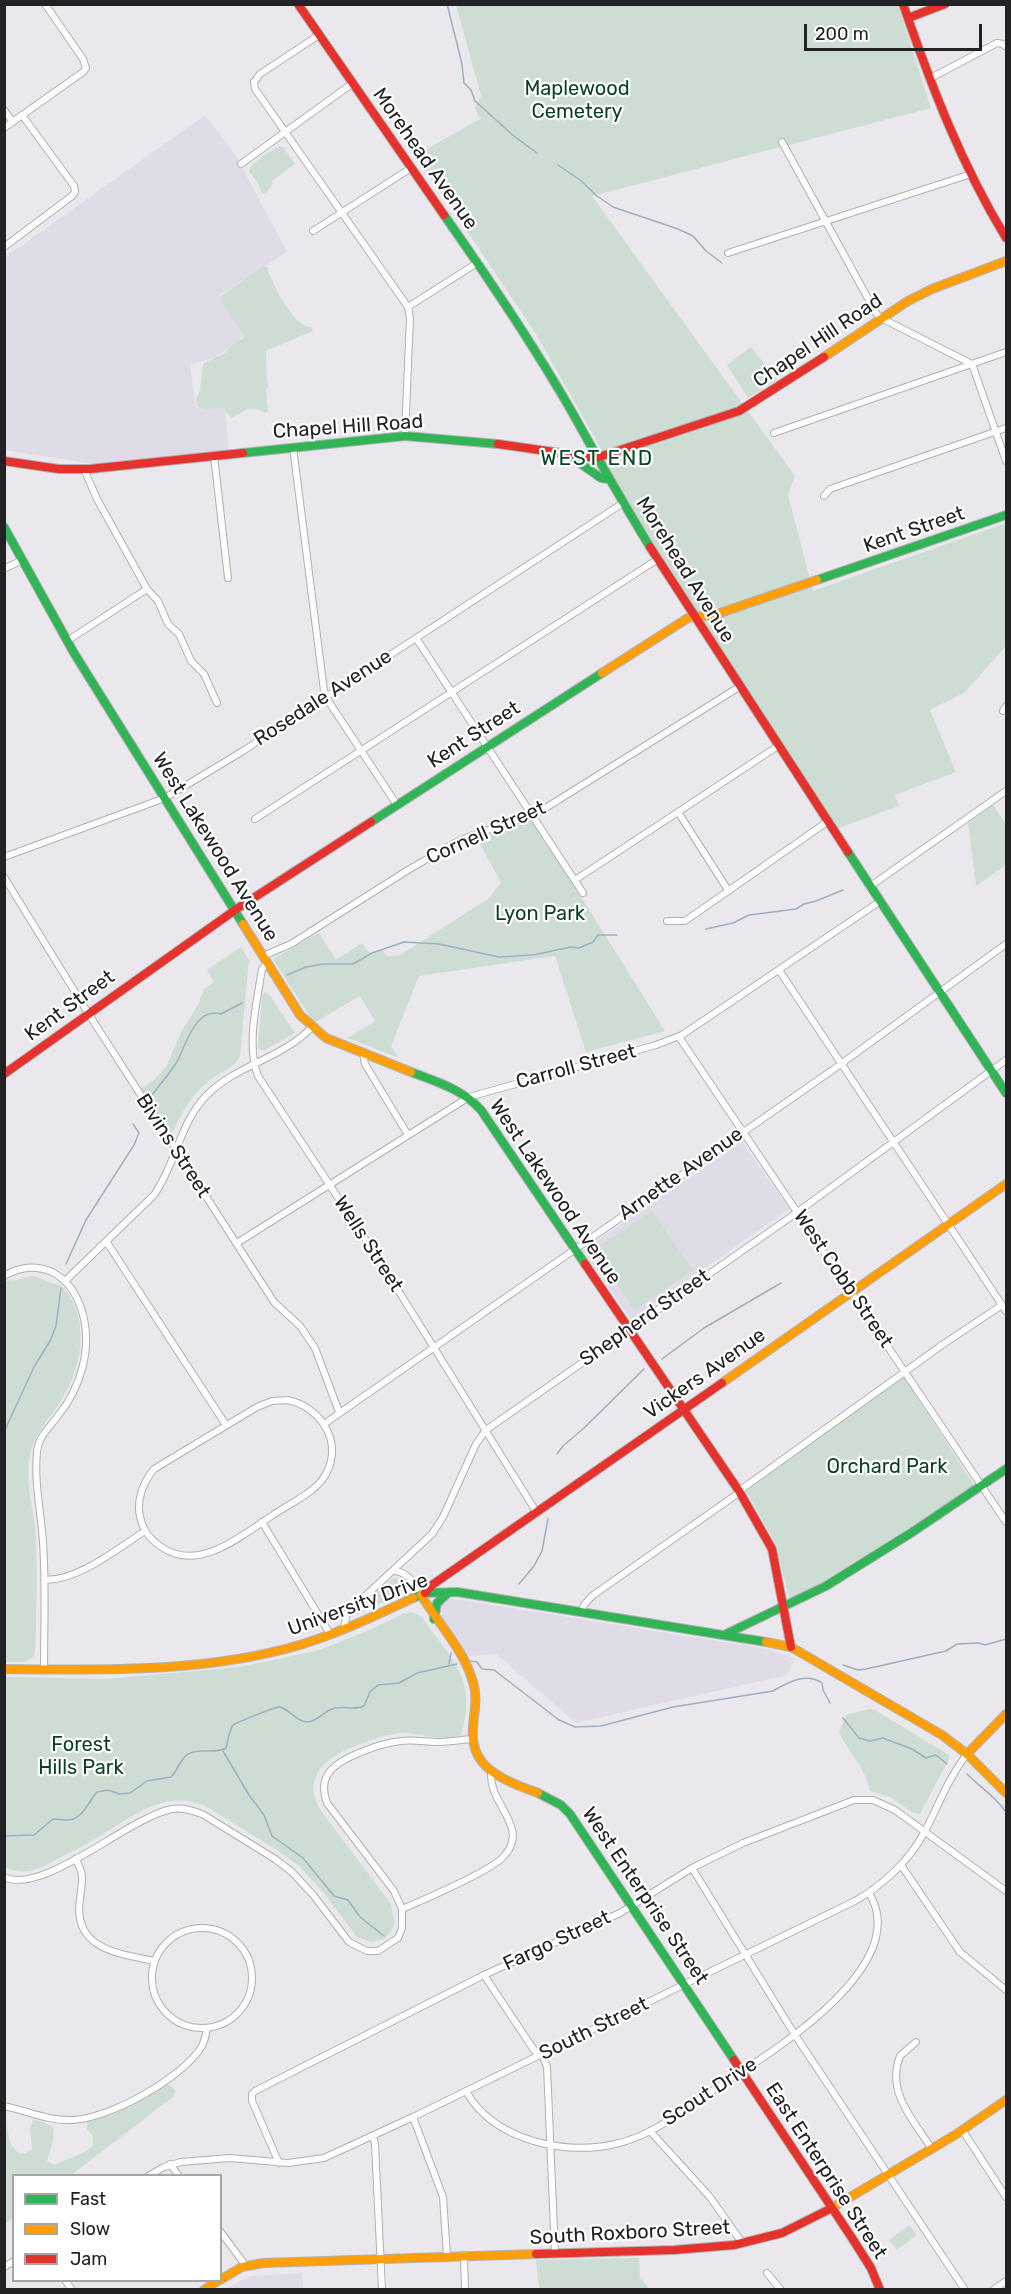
<!DOCTYPE html>
<html>
<head>
<meta charset="utf-8">
<style>
  body { margin:0 }
  #map { position:relative; width:1011px; height:2294px; overflow:hidden; background:#eae8ed; font-family:Rubik,sans-serif }
  canvas { display:block }
  .frame { position:absolute; inset:0; border:6px solid #222124; pointer-events:none }
  .legend { position:absolute; left:12px; top:2174px; width:210px; height:108px; box-sizing:border-box; background:#fff; border:2px solid #a7a6a7; margin:0; padding:8px 10px; list-style:none; font-size:18px; color:#222124 }
  .legend li { display:flex; align-items:center; gap:12px; height:30px }
  .legend b { width:30px; border:2px solid #a7a6a7 }
  .scale { position:absolute; left:804px; top:24px; width:178px; height:27px; box-sizing:border-box; border:3px solid #222124; border-top:0; padding-left:8px; font-size:18px; line-height:21px; white-space:nowrap; color:#222124; -webkit-text-stroke:4px #fff; paint-order:stroke }
</style>
</head>
<body>
<div id="map">
<canvas width="1011" height="2294"></canvas>
<div class="frame"></div>
<ul class="legend">
<li><b style="height:8px;background:#30b455"></b>Fast</li>
<li><b style="height:8px;background:#ff9f0a"></b>Slow</li>
<li><b style="height:8px;background:#e5322d"></b>Jam</li>
</ul>
<div class="scale">200 m</div>
</div>
<script>
const g = document.querySelector('canvas').getContext('2d');
g.lineJoin = 'round';
function paint(path, color) { g.fillStyle = color; g.fill(path, 'evenodd'); }
function strokePath(path, color, width, dash) { g.strokeStyle = color; g.lineWidth = width; g.lineCap = dash ? 'butt' : 'round'; g.setLineDash(dash || []); g.stroke(path); }
function drawText(font, color, halo, rows, align = 'center') {
  g.font = font + ' Rubik,sans-serif'; g.lineWidth = 4.5; g.setLineDash([]); g.textBaseline = 'middle'; g.strokeStyle = halo; g.fillStyle = color; for (const [text, x, y, turn = 0] of rows) {
    g.save(); g.translate(x, y); g.rotate((+turn || 0) * Math.PI / 180); g.textAlign = isNaN(turn) ? turn : align; if (halo) g.strokeText(text, 0, 0); g.fillText(text, 0, 0); g.restore();
  }
}
paint(new Path2D(`
  M205,115l30,39 52,98 -67,43 26,39 -30,23 -26,8 6,43 29,-1 4,44 -136,13 -88,-14 -1,-192z
  M742,1142l47,67 -158,111 -48,-70z
  M448,1598l320,51 27,10 -8,16 -211,48 -80,-69 -29,2 -29,-44v-5z
  M302,2273l1,16h-78l25,-13z`), '#dfdce7');
paint(new Path2D(`
  M456,5h442l33,103 -339,88 203,280 -7,19 25,96 193,-68v123l-42,47 -34,17 26,62 -61,23 4,11 -63,23 -227,-356 -10,-28 -63,-111 -120,-179 64,-36 -5,-11 6,-12z
  M279,146l4,1 12,17 -22,16 -2,7 -7,7 -3,-2 -2,-7 -10,-14c4,-11 21,-19 30,-25z
  M263,266l4,1c4,15 26,60 44,60l2,4 -47,20 1,31 2,5 -3,2 2,22 -2,2c-19,-9 -18,-2 -35,5l-8,-10 -19,1 -7,-3 -1,-8c7,-8 4,-24 8,-35l21,-10 5,-7 13,-8 1,-3 -23,-33v-6z
  M751,347l26,33 -29,18 -21,-33z
  M993,805l13,19v41l-30,21 -8,-63z
  M533,820l132,211 -79,21 -31,-96 -136,20 -28,70 8,12 -51,-20 27,-17 -15,-25 -46,27 -41,-64 46,-26 17,27 26,-17 7,10 13,-4 4,7 14,-1 88,-56 13,-16 -24,-45z
  M241,947l8,13 -9,97c-6,11 -20,15 -30,23 -20,15 -30,36 -40,58l-31,-48 16,-11 11,-12 16,-37 16,-25 6,-16 10,-7 -7,-12z
  M264,992l5,2 26,39 -30,17h-4l-3,-2 4,-52z
  M652,1211l41,59 -58,40 -41,-60z
  M32,1276c10,1 19,9 28,9 31,29 23,81 2,114 -12,20 -26,31 -32,55 -5,24 2,50 5,73 2,29 2,59 1,88 0,13 0,28 -2,41l-9,6h-20v-379l3,-3 5,1z
  M903,1376l71,109c-44,30 -87,59 -132,87 -15,9 -35,25 -53,26l-13,-54 -30,-53z
  M401,1577l8,7 -2,6 -50,25 -4,-2 39,-34z
  M412,1612l10,5c30,44 56,61 39,118 -18,8 -41,-3 -60,-2 -14,1 -27,6 -40,11 -31,11 -62,30 -40,67l70,93 4,20 -6,10 -6,5 -12,3 -14,-5 -34,-45 -24,-26 -22,-16 -72,-44c-39,-17 -71,9 -103,29 -13,8 -27,15 -41,22 -19,10 -35,21 -56,10v-190l102,2 132,-12 77,-16 47,-18 42,-20z
  M869,1709l6,1 74,45v4l-29,55 -8,-2 -22,-15 -20,-6c-4,-22 -21,-39 -31,-58l7,-18z
  M166,2085h4l5,5 -2,7 -102,78 -57,1 -1,42 -8,6v-109l5,28 8,10h8l6,-4 -2,-20 3,-10 10,3 11,6 -2,17 -5,16 7,4 31,-13 8,-7v-9l-6,-7 1,-7 26,-8z
  M909,2225l8,10 -20,15 -8,-10z
  M639,2258l1,20 10,11h-140h29l-3,-29z`), '#ceddd4');
strokePath(new Path2D(`
  M447,4l15,60 2,19 7,7 4,11 40,36 22,16
  M558,165l22,15 17,16 16,11 65,22 15,7 13,15 16,12
  M706,929l27,-6 16,-8 47,-6 8,-5 12,-3 27,-11
  M287,975l19,-8 17,-3h30l19,-11 32,-11 35,2 60,13 34,-2 38,-8 8,1 14,-6 5,-7h19
  M151,1096c9,-11 18,-22 26,-34 8,-16 19,-56 44,-48l21,-11
  M66,1264l20,-44 48,-75 5,-12 -6,-9
  M662,1359l42,-31 77,-45
  M4,1432l30,-65 16,-26 6,-15 5,-38
  M557,1454l6,-8 21,-18 60,-59
  M519,1584l15,-18 8,-15 6,-32
  M470,1661l7,1 5,7 12,1 65,50 16,7 26,-1 72,-19 100,-16c15,-9 34,-19 49,-8l1,7 7,13
  M449,1664l2,-11
  M843,1665l15,5 8,-1 80,-18 11,-7 22,-1 6,2 21,-6
  M843,1718l16,20 11,3 13,-3 29,11 14,9 10,-3 11,9
  M223,1751l26,44 15,20 8,21 31,22 31,38 14,4 12,17 24,19
  M967,1774c13,13 29,23 39,38
  M4,1836l30,-1 19,-16c5,0 10,1 15,1 14,0 21,-19 29,-28l11,-2 11,4 11,-1 17,-12 24,-4c6,-6 11,-20 17,-23 12,-7 26,1 38,-6 2,-7 3,-17 7,-23 3,-2 43,-19 47,-18 11,3 16,15 28,15 10,-1 15,-10 24,-13 11,-4 21,2 32,-3l6,-14 8,-7 21,-2 18,-10 40,-9`), '#9eafc2', 1.5);
const street = new Path2D(`
  M319,35l-59,39 -6,8 1,7 153,218 2,11 -5,118
  M929,79l68,-36 6,1 3,3
  M4,110l9,12
  M4,128l79,-56 3,-4 -3,-9 -38,-55
  M782,142l94,171 5,5 91,46 34,97
  M241,164l112,-81
  M313,231l98,-63
  M4,247l68,-51 3,-4 -1,-6 -52,-71
  M728,253l243,-79
  M408,307l69,-44
  M774,433l232,-81
  M293,447l31,244 5,11 68,103
  M214,456l14,122
  M84,469l13,30 50,90 11,12 10,23 11,10 12,27 13,13 13,29
  M824,496l6,-7 176,-61
  M4,569l18,-9
  M416,638l167,255
  M67,641l80,-52
  M1003,711l3,-5
  M678,812l50,78
  M255,819l403,-260
  M4,857l161,-59 78,-47 380,-248
  M4,877l84,136 186,289 26,24 15,22 24,64
  M575,880l203,-134
  M869,887l137,-96
  M667,921h18l142,-99
  M263,956l28,-12 117,-74 45,-26 20,-9 63,-21 203,-127
  M267,963l-5,6c-5,32 -16,77 -4,107l125,190 154,247
  M779,970l227,341
  M679,1037l327,485
  M363,1053l2,11 43,71
  M106,1241l120,184
  M237,1243l232,-146 187,-52 26,-10 197,-133
  M4,1276c15,-9 32,-11 48,-4 16,8 25,23 30,39 11,37 -1,77 -25,106 -8,11 -19,20 -20,35 -3,29 4,61 6,90 3,43 1,85 1,128
  M65,1281l89,-86c22,-31 26,-74 54,-101 29,-29 75,-36 104,-67
  M288,1400c36,8 58,48 34,80 -12,15 -33,24 -49,35 -31,20 -73,57 -110,33 -8,-5 -15,-11 -19,-20 -10,-20 -4,-42 10,-59l103,-62 15,-6z
  M324,1424l510,-355 172,-125
  M739,1491l203,-146 60,-40
  M262,1522l68,112
  M395,1571c14,2 19,12 26,24
  M44,1580c34,1 73,-31 101,-49
  M582,1612l2,-7 8,-9 148,-104
  M344,1628l3,-15 85,-79 11,-17 33,-73 10,-14 306,-214 214,-156
  M75,1859c10,14 7,23 5,40 -8,50 39,55 75,62
  M901,1865l59,87 46,38
  M692,1868l103,167 170,255
  M4,1877c39,19 125,-60 168,-68 11,-2 22,2 32,6l71,44 17,13 22,24 35,46 18,9h11l20,-13 4,-10v-19l-8,-18 -67,-88c-3,-9 -5,-19 0,-27 8,-18 55,-33 74,-35 12,-2 25,1 37,1 11,0 22,-2 33,-3
  M402,1909c21,-9 92,-39 103,-54 7,-8 9,-17 7,-26 -6,-21 -22,-34 -21,-56
  M152 1978a50 50 0 1 1 100 0a50 50 0 1 1-100 0Z
  M484,1975l54,81
  M916,2042l-16,14c-14,36 13,64 32,93
  M542,2054l5,13 8,186
  M466,2091c27,49 98,65 149,53 38,-8 71,-36 103,-57 49,-32 197,-120 151,-194
  M4,2106c24,5 44,15 68,14 37,-1 111,-42 130,-74 3,-6 4,-12 5,-18
  M413,2117l30,80 4,59
  M650,2131l60,66 33,47
  M963,2131l43,66
  M373,2136l2,8 7,146
  M279,2163l-27,-62v-7l3,-3 229,-116 136,-62 72,-45 51,-25 111,-43h19l22,10 111,81
  M170,2164l9,12
  M148,2176l16,-9 17,-5 49,-4 58,5 36,-5 89,-41 442,-216c28,-16 54,-40 69,-68 15,-28 23,-53 43,-79
  M220,2231l26,35
  M464,2255l1,35
  M4,2267l10,-6
  M767,2273l14,17
  M65,2280l7,10
  M993,2290l13,-9`);
const fast = new Path2D(`
  M444,215c45,64 89,129 128,197 25,45 51,91 78,135
  M243,453l162,-17 93,8
  M571,457l30,21 7,1
  M4,527l70,126 169,271
  M817,580l189,-65
  M371,822l231,-149
  M848,852l158,241
  M411,1072c26,10 51,17 70,38l104,154
  M413,1598l12,-5 32,-1 309,50
  M434,1619l3,-16 12,-11
  M726,1634l100,-48 85,-53 95,-64
  M538,1793l23,12 9,9 164,246`);
const slow = new Path2D(`
  M824,357l84,-56 24,-12 74,-28
  M602,673l86,-55 29,-4 100,-34
  M243,924l57,91 26,23 85,34
  M722,1383l284,-199
  M421,1595c17,28 43,55 52,87 5,16 1,30 0,46 -4,41 33,53 65,65
  M766,1642l25,5 151,88 25,19 39,39
  M4,1669c98,1 204,4 299,-25 38,-12 74,-29 110,-46
  M967,1754l39,-40
  M830,2209l125,-74 51,-35
  M220,2280l22,-13 21,-4 273,-9
  M204,2290l15,-10`);
const jam = new Path2D(`
  M298,4l146,211
  M903,4c28,81 58,160 103,234
  M908,18l37,-14
  M498,444l98,14 143,-47 85,-54
  M4,461l55,8h31l153,-16
  M650,547l198,305
  M4,1074l234,-166 133,-86
  M585,1264l154,227 33,58 19,98
  M425,1593l7,-8 290,-202
  M734,2060l118,178 19,30 9,22
  M536,2254l138,-4 60,-5 48,-12 48,-24`);
strokePath(street, '#b1b0b3', 8);
strokePath(fast, '#b1b0b3', 10);
strokePath(slow, '#b1b0b3', 10);
strokePath(jam, '#b1b0b3', 10);
strokePath(street, '#fcfcfc', 6);
strokePath(fast, '#30b455', 8);
strokePath(slow, '#ff9f0a', 8);
strokePath(jam, '#e5322d', 8);
drawText('20px', '#0a3f21', '#fff', [
  ["Maplewood",577,89],
  ["Cemetery",577,112],
  ["Lyon Park",540,914],
  ["Orchard Park",887,1467],
  ["Forest",81,1745],
  ["Hills Park",81,1768]
]);
drawText('20px', '#222124', '#fff', [
  ["Morehead Avenue",425,159,55],
  ["Chapel Hill Road",818,341,-34],
  ["Chapel Hill Road",348,427,-4],
  ["Kent Street",914,530,-19],
  ["Morehead Avenue",685,570,58],
  ["Rosedale Avenue",323,698,-33],
  ["Kent Street",474,735,-33],
  ["Cornell Street",486,833,-24],
  ["West Lakewood Avenue",215,847,58],
  ["Kent Street",70,1006,-36],
  ["Carroll Street",576,1067,-15],
  ["Bivins Street",173,1146,57],
  ["Arnette Avenue",681,1174,-35],
  ["West Lakewood Avenue",555,1192,56],
  ["Wells Street",368,1244,57],
  ["West Cobb Street",843,1279,56],
  ["Shepherd Street",645,1318,-35],
  ["Vickers Avenue",705,1374,-35],
  ["University Drive",358,1605,-20],
  ["West Enterprise Street",645,1896,56],
  ["Fargo Street",557,1941,-25],
  ["South Street",594,2029,-26],
  ["Scout Drive",710,2092,-33],
  ["East Enterprise Street",826,2171,57],
  ["South Roxboro Street",630,2233,-3]
]);
g.letterSpacing = '1.5px';
drawText('21px', '#094525', '#fff', [
  ["WEST END",597,459]
]);
g.letterSpacing = '0px';
</script>
</body>
</html>
